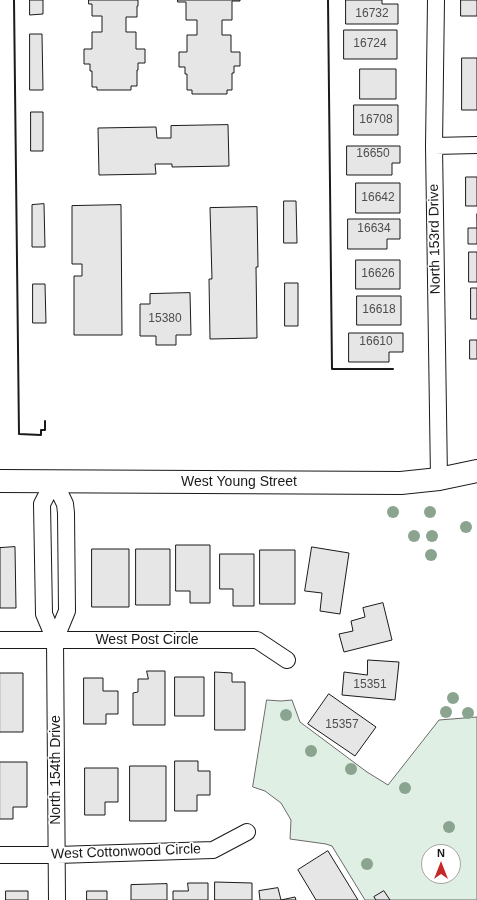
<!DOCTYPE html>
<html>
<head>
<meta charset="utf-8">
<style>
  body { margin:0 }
  #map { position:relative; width:477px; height:900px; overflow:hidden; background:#fff; font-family:Arial,sans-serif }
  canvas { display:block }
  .north { position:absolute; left:421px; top:844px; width:40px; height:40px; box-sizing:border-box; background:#fff; border:1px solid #a3a3a3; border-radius:50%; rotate:0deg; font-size:11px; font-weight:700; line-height:16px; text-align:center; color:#1a1a1a }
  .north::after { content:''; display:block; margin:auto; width:14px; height:18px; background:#c62828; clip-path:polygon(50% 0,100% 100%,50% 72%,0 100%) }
</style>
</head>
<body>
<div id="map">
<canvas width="477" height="900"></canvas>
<div class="north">N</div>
</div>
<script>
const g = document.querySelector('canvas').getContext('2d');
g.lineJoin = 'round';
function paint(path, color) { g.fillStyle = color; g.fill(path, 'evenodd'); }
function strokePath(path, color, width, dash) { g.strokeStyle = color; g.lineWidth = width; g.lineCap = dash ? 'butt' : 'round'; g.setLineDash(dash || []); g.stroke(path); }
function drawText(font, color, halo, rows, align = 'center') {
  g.font = font + ' Arial,sans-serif'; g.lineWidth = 3; g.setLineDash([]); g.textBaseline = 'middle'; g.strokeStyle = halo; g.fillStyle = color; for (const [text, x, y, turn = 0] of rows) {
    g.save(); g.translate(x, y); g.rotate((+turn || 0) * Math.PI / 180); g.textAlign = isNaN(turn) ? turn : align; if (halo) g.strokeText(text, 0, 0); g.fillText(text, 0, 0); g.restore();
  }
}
const green = new Path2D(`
  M267,700l14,1 11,-1 8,22 67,50 21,13 51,-65 38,-3v183h-112l-33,-54 -6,-2 -36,-5 1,-19 -10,-17 -16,-12 -12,-4zM429,852h24v24h-24z`);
paint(green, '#e0efe3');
strokePath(green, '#6a6a6a', 1);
const building = new Path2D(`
  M30,0h13v14l-13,1z
  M89,0h49v6h-1v11h-11v15h10v17h9v14h-7v7h-1v16h-6v4h-34v-3h-5v-16h-2v-7h-6v-15h8v-17h10v-16h-10v-12h-3z
  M178,0h62v1h-8v19h-10v15h9v17h9v14h-6v7h-2v17h-5v4h-35v-4h-5v-16h-2v-7h-6v-15h8v-17h10v-15h-11v-18h-8z
  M346,0h36v4h16v20h-52z
  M461,0h16v16h-16z
  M344,30h53v29h-53z
  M30,34h12l1,56h-13z
  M462,58h15v52h-15z
  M360,69h36v30h-36z
  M354,105h44v30h-44z
  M31,112h12v39h-12z
  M228,125l1,41 -57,1v-3h-17l1,10 -57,1 -1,-47 58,-1 1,11h14v-12z
  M347,146h53v17h-8v12h-45z
  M466,177h11v29h-11z
  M356,183h44v30h-44z
  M284,201h12l1,42h-13z
  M44,204l1,43h-13v-42z
  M121,205l1,130h-48v-59h8v-12h-10v-58z
  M257,207l1,60h-2l1,71 -47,1 -1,-60h3l-2,-71z
  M477,214v30h-9v-16h9z
  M348,219h52v20h-13v10h-39z
  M469,252h8v30h-8z
  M356,260h44v29h-44z
  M285,283h13v43h-13z
  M33,284h12l1,39h-13z
  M471,288h6v31h-6z
  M190,293l1,42h-15v10h-20v-9h-16v-32h10v-10z
  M357,296h44v29h-44z
  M349,333h54v19h-14v10h-40z
  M470,340h7v19h-7z
  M176,545h34v58h-20v-12h-14z
  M15,547l1,61h-16v-60z
  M312,547l37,6 -9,61 -20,-3 2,-18 -17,-2z
  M92,549h37v58h-37z
  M136,549h34v56h-34z
  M260,550h35v54h-35z
  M220,554h34v52h-21v-17h-13z
  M383,603l9,37 -48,12 -5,-18 14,-3 -2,-10 14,-4 -2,-9z
  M368,660l31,2 -4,38 -53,-5 2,-23 23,3z
  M147,671h18v54h-32v-32l5,-1v-13h10z
  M215,672l17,1v9h13v48h-30z
  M0,673h23v59h-23z
  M175,677h29v39h-29z
  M84,678h19v13h15v23h-12v10h-22z
  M329,694l47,33 -21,29 -47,-32z
  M175,761h23v10h12v24h-13v16h-22z
  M0,762h27v45h-14v12h-13z
  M130,766h36v55h-36z
  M85,768h33v34h-13v13h-20z
  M328,851l30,49h-42l-18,-30z
  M215,882l37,1v17h-37z
  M188,883h20v17h-35v-9h15z
  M167,884v16h-36v-15z
  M278,888l3,12 14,-3 1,3h-36l-1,-9z
  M6,891h22v9h-22z
  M87,891h20v9h-20z
  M384,891l6,9h-14l-2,-3z`);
paint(building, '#e6e6e6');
strokePath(building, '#1a1a1a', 1);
const street = new Path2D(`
  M436,0l-2,146 5,333
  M434,146l43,-1
  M54,481l-12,23 2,110 11,26 2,260
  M54,481l11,23 1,9 1,98 -12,29
  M0,640h257l30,20
  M0,855h57l156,-5 34,-18`);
const secondary = new Path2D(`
  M0,481l401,2 38,-4 38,-8`);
strokePath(street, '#1a1a1a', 18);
strokePath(secondary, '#1a1a1a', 24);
strokePath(street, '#fff', 16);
strokePath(secondary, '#fff', 22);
strokePath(new Path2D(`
  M14,0l5,434 22,1v-5h4v-9
  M328,0l4,369h61`), '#1a1a1a', 2);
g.fillStyle = '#8aa48f';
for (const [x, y] of [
  [393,512],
  [430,512],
  [466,527],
  [414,536],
  [432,536],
  [431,555],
  [453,698],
  [446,712],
  [468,713],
  [286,715],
  [311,751],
  [351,769],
  [405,788],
  [449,827],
  [367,864]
]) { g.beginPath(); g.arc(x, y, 6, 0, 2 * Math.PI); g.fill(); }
drawText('12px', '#4d4d4d', null, [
  ["16732",372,14],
  ["16724",370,44],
  ["16708",376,120],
  ["16650",373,154],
  ["16642",378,198],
  ["16634",374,229],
  ["16626",378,274],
  ["16618",379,310],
  ["15380",165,319],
  ["16610",376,342],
  ["15351",370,685],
  ["15357",342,725]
]);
drawText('14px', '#1a1a1a', '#fff', [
  ["North 153rd Drive",435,239,-91],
  ["West Young Street",239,482],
  ["West Post Circle",147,640],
  ["North 154th Drive",56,770,-90],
  ["West Cottonwood Circle",126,852,-2]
]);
</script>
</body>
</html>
